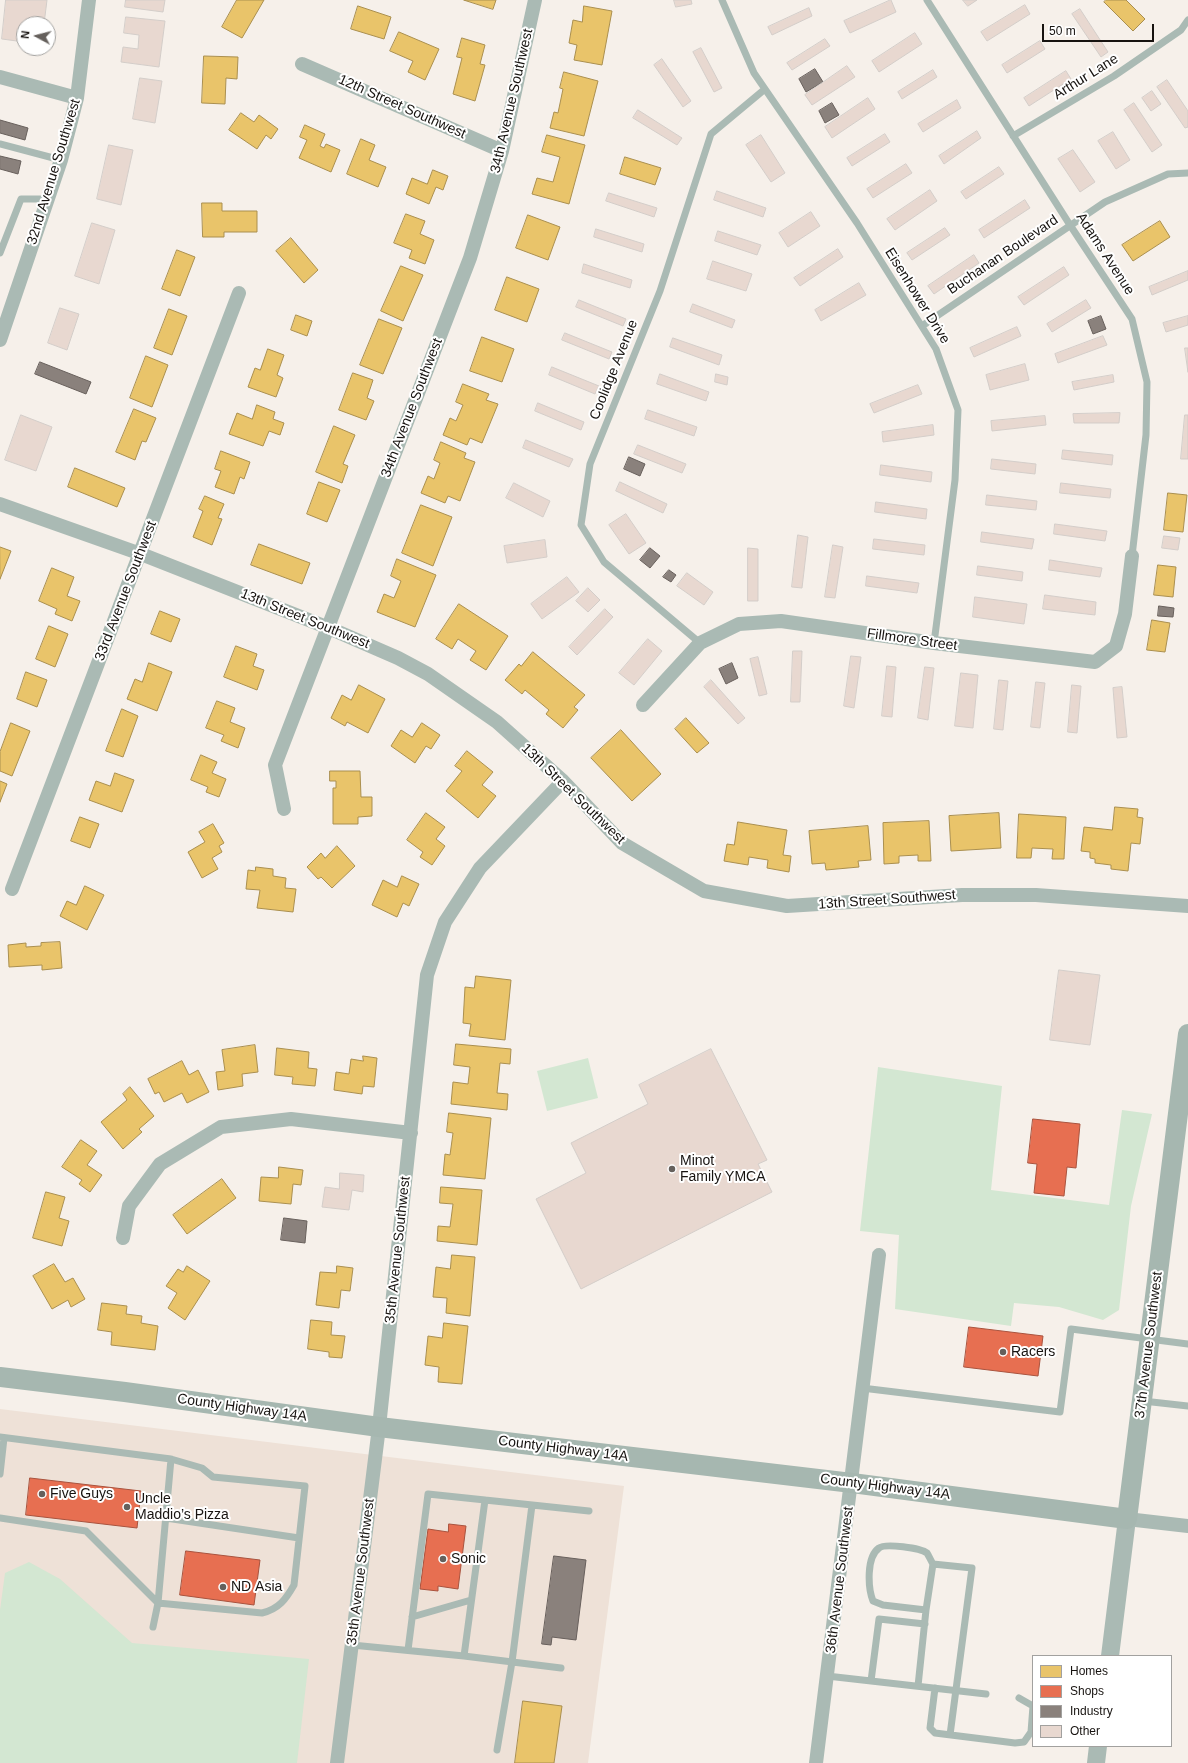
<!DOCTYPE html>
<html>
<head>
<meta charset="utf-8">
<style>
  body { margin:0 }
  #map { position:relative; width:1188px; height:1763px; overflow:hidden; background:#f6f0ea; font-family:Helvetica,sans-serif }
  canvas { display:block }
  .legend { position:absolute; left:1032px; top:1655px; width:140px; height:92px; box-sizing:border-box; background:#fff; border:1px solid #a2a19f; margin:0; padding:5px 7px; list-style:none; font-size:12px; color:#171310 }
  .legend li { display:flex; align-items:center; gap:8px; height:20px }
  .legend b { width:20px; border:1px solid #a2a19f }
  .north { position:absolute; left:16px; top:16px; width:40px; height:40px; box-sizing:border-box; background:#fff; border:1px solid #a2a19f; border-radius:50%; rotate:277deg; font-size:11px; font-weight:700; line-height:16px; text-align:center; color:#171310 }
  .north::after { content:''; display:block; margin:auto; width:14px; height:18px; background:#65605c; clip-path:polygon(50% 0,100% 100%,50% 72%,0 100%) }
  .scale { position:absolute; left:1042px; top:24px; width:112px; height:18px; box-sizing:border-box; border:2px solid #171310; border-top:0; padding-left:5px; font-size:12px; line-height:14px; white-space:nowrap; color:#171310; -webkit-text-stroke:3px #fff; paint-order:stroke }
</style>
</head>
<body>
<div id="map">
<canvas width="1188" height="1763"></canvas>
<ul class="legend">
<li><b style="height:11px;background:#e9c46a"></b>Homes</li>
<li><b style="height:11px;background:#e76f51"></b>Shops</li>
<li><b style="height:11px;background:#8a817c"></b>Industry</li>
<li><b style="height:11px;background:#e8d8d0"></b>Other</li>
</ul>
<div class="north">N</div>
<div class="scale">50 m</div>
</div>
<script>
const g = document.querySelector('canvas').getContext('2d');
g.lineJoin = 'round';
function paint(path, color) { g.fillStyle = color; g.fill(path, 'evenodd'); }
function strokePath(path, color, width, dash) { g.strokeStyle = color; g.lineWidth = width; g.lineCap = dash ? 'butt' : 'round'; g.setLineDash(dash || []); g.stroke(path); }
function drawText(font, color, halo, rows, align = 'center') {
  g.font = font + ' Helvetica,sans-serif'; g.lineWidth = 4; g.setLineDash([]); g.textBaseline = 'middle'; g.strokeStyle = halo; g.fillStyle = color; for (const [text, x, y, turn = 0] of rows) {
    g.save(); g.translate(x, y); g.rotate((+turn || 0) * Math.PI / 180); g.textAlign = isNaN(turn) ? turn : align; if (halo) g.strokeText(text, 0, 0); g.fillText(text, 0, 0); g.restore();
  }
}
paint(new Path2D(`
  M0,1409l624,77 -36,277h-588z`), '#eee1d7');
paint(new Path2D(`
  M588,1058l10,40 -51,13 -10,-40z
  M878,1067l124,19 -11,104 118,15 13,-95 30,4 -21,92 -12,104 -16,10 -44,-13 -45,-4 -3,23 -116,-17 4,-74 -39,-4z
  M29,1562l31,17 72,64 177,16 -12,104h-297v-153l5,-37z`), '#d3e7d2');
const homes = new Path2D(`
  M237,0h27l-22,38 -20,-11z
  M464,0h32l-3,9z
  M1106,0h20l19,19 -12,12 -29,-29z
  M358,6l33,11 -7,22 -33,-10z
  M584,6l28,5 -10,54 -28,-5 3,-15 -8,-2 4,-23 9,2z
  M399,32l40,17 -14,31 -17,-8 5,-11 -23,-10z
  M462,38l23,7 -5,19 5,1 -10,36 -22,-7 9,-36 -5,-1z
  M204,56l34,1 -1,22 -11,-1 -1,26 -23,-1z
  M564,72l34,9 -14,55 -34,-8 4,-16 4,1 5,-24 -3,-1z
  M241,113l13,9 5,-7 19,14 -7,10 -5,-4 -9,14 -28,-19z
  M305,125l20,9 -5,12 4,2 2,-4 14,6 -9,22 -32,-14 8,-18 -7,-3z
  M547,135l38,10 -16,59 -37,-10 5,-16 16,4 7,-25 -18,-5z
  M361,139l14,6 -6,15 17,7 -8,20 -31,-13z
  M625,157l36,11 -6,17 -35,-11z
  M433,170l15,6 -5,14 -7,-3 -7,17 -23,-10 6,-16 15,6z
  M202,203h20v8h35v21h-33v5h-21z
  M406,214l19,7 -5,13 14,6 -9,24 -16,-6 3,-8 -18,-7z
  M528,215l32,12 -12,33 -32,-12z
  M1160,221l10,16 -37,24 -11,-16z
  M291,238l27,32 -14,13 -28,-32z
  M177,250l18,7 -15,39 -18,-7z
  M401,266l22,9 -20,46 -22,-10z
  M507,277l32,12 -12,33 -32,-12z
  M169,309l18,7 -15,39 -18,-7z
  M296,315l16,6 -5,15 -16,-6z
  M379,319l23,9 -19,46 -23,-9z
  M482,337l32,12 -12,33 -32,-11z
  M268,349l16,6 -7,20 6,3 -7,19 -28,-10 7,-19 5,2z
  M146,356l22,9 -16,42 -22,-9z
  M353,373l20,7 -6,18 7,3 -8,19 -27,-10z
  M463,384l26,10 -3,6 12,4 -16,39 -12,-5 -3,7 -24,-10 7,-17 6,3 7,-16 -7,-3z
  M257,405l18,7 -2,7 11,4 -4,12 -11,-4 -6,15 -34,-12 8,-21 15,6z
  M134,409l22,9 -10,24 -4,-1 -7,19 -19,-8z
  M334,426l21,9 -12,29 5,2 -6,17 -26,-11z
  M441,442l25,11 -2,5 11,4 -15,39 -12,-5 -3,7 -24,-10 7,-17 6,3 6,-16 -6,-3z
  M221,451l29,11 -6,17 -4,-2 -6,17 -19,-7 6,-16 -6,-2z
  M75,468l50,20 -8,19 -49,-20z
  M319,482l21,8 -13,32 -20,-8z
  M1168,493l19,2 -4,37 -19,-2z
  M205,496l19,8 -6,14 4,1 -10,26 -19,-8 10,-26 -4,-2z
  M421,505l31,12 -19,49 -31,-13z
  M259,544l51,19 -8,21 -51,-19z
  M0,547l11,4 -11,28z
  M397,559l39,16 -21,52 -38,-15 7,-18 10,4 7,-17 -10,-5z
  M1158,565l18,2 -3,30 -19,-2z
  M52,568l22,9 -7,19 13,5 -8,20 -17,-7 2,-5 -18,-8z
  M459,604l49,32 -22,34 -16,-10 6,-9 -18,-12 -6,10 -16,-10z
  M160,611l20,8 -9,23 -20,-8z
  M1152,620l18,3 -5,29 -18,-2z
  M49,626l19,8 -13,33 -19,-8z
  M236,646l21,8 -4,12 11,4 -7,20 -33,-13z
  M533,652l52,43 -11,12 4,3 -15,18 -17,-14 3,-4 -24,-20 -3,4 -17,-14 14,-16 2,2z
  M149,663l23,9 -15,39 -30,-12 8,-20 7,3z
  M26,672l21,8 -10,27 -20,-8z
  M359,685l26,14 -17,34 -21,-11 -2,4 -14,-8 11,-23 9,5z
  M217,701l18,7 -5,14 15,6 -7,20 -17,-7 3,-6 -18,-7z
  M122,709l16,7 -15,41 -17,-6z
  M686,718l23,25 -12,10 -22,-24z
  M11,723l19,8 -18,45 -12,-5v-19z
  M422,723l18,12 -9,14 -5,-3 -11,17 -24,-17 10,-16 11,7z
  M621,730l40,44 -29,27 -41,-43z
  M467,751l26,21 -11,13 14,11 -18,22 -32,-27 16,-20 -7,-5z
  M201,755l16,7 -5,11 14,6 -7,18 -13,-5 2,-5 -17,-7z
  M330,771h30l1,26h11v19l-14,1v7h-25v-36h3v-7h-6z
  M115,773l19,7 -12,32 -33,-12 7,-19 14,5z
  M0,781l7,3 -7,18z
  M1115,807l23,2 -1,8 6,1 -3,26 -9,-1 -3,28 -17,-2v-4l-16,-2v-4l-5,-1v-6l-9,-1 3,-24 28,3z
  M426,813l19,14 -9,12 9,7 -13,19 -12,-8 3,-5 -16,-12z
  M999,813l2,35 -50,3 -2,-35z
  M1019,814l47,3 -2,42h-12l1,-10 -21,-1 -1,10h-14z
  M80,817l19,7 -9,24 -19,-7z
  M929,821l2,40h-13v-6l-19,1v7l-15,1 -1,-41z
  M738,822l49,8 -4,25 8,1 -2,16 -22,-4 1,-8 -19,-3 -1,8 -24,-4 3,-17 7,1z
  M213,824l11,19 -5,3 3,6 -10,6 6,11 -16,9 -14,-26 17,-10 -6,-10z
  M868,826l3,34 -13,1 1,6 -33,3 -1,-7 -13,1 -3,-33z
  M337,846l18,20 -23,22 -11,-11 -3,2 -11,-12 14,-14 4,5z
  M256,867l17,2v7l13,2 -1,10 11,1 -3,23 -36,-4 3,-18 -14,-1 2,-19 7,1z
  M402,876l17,8 -10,22 -6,-3 -6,14 -25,-12 11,-25 14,7z
  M85,886l19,9 -17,35 -27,-14 7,-15 9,4z
  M60,942l2,26 -20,2v-5l-33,2 -1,-22 18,-2v4l15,-1v-3z
  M476,976l35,4 -6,60 -36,-4 2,-12 -8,-1 2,-36 9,1z
  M456,1044l55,5 -1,15 -10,-1 -3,30 11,1 -1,16 -56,-6 2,-22 15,2 2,-17 -16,-2z
  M255,1045l3,27 -16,2 1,12 -25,4 -2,-18 9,-1 -3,-21z
  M277,1048l32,4 -1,16 9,1 -2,17 -23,-2 1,-7 -18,-2z
  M363,1056l14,2 -3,29 -11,-1 -1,8 -28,-4 2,-18 13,2 2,-15 12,2z
  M182,1061l7,14 9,-5 11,22 -22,11 -5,-10 -18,9 -5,-10 -4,2 -7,-15z
  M130,1087l24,29 -15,13 3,3 -19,17 -22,-27 26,-22 -4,-6z
  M449,1113l42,5 -6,61 -42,-4 2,-21 5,1 3,-22 -6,-1z
  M81,1140l16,11 -10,14 15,10 -12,17 -11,-8 3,-4 -20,-13z
  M279,1167l24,3 -2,15 -8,-1 -2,20 -32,-3 2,-24 17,1z
  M222,1179l14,19 -49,36 -14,-19z
  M441,1187l41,3 -5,55 -40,-4 1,-15 12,1 3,-23 -13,-1z
  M46,1192l19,5 -6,21 10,3 -7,25 -29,-8z
  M452,1255l23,2 -5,59 -24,-3 1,-15 -14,-1 3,-30 14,2z
  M54,1264l11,18 8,-4 12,21 -14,8 -3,-7 -16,9 -19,-33z
  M187,1266l23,15 -25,39 -17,-12 9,-15 -11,-7 12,-17 5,3z
  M337,1266l16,2 -3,23 -9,-1 -2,18 -23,-3 4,-33 16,1z
  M102,1303l25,3 -1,8 16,2 -1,7 17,3 -3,24 -44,-5 1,-13 -14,-2z
  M311,1320l21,2 -1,13 14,1 -3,22 -13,-1v-5l-21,-3z
  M444,1323l24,3 -6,58 -24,-2 1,-15 -14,-2 3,-29 14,2z
  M523,1701l39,5 -8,57h-39z`);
paint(homes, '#e9c46a');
strokePath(homes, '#aa8f4f', 1);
const shops = new Path2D(`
  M1033,1119l47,5 -4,44 -9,-1 -3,29 -30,-3 3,-29 -9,-1z
  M969,1327l74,9 -5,40 -74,-9z
  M30,1478l111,13 -4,37 -111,-13z
  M449,1524l17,2 -8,63 -20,-3v5l-18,-2 8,-60 20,3z
  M186,1551l74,9 -6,45 -74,-10z`);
paint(shops, '#e76f51');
strokePath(shops, '#a9533e', 1);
const industry = new Path2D(`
  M815,69l8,13 -17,10 -7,-13z
  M832,103l7,12 -14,8 -6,-12z
  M0,120l28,8 -3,12 -25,-7z
  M0,156l21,5 -3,13 -18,-5z
  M1101,316l5,13 -13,5 -5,-13z
  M40,362l51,20 -5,12 -51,-20z
  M629,457l16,7 -5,12 -16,-7z
  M650,548l10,8 -10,12 -10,-8z
  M669,570l7,5 -5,7 -8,-5z
  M1159,606l15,2 -1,9 -15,-1z
  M732,663l6,15 -12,6 -7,-15z
  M284,1218l23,3 -2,22 -24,-3z
  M554,1556l32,4 -10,80 -24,-3 -1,8 -9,-1z`);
paint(industry, '#8a817c');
strokePath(industry, '#68605c', 1);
const building = new Path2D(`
  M6,0h41l-3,24h-20v18l-22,-3z
  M126,0h39l-2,12 -38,-5z
  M674,0h17l1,4 -16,3z
  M891,0l5,12 -46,21 -6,-12z
  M963,0h14l-9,6z
  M1025,5l5,9 -43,27 -6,-9z
  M809,8l3,8 -40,19 -4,-8z
  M1080,9l28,43 -7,5 -29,-43z
  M126,17l39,4 -6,46 -38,-5 2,-15 15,2 1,-14 -15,-2z
  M915,33l7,11 -43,28 -7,-11z
  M825,39l5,7 -38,24 -5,-7z
  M1040,41l5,8 -38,24 -5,-8z
  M701,48l21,40 -8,4 -21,-40z
  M662,59l29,42 -8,6 -29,-42z
  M847,66l8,11 -43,28 -7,-10z
  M933,70l4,7 -35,22 -4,-7z
  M1066,71l5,8 -42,27 -5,-8z
  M140,78l22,3 -7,42 -22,-4z
  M1167,80l21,31v16l-3,1 -28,-41z
  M1152,91l9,13 -10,7 -9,-13z
  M868,98l7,11 -43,29 -7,-11z
  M957,100l4,8 -38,24 -5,-8z
  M1134,103l28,42 -10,7 -28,-42z
  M638,110l44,28 -5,7 -44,-27z
  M977,131l4,7 -37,26 -5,-8z
  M1113,132l17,28 -14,9 -18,-28z
  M885,134l5,8 -38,24 -5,-8z
  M761,135l24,38 -14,9 -25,-37z
  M109,145l24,5 -12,55 -24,-6z
  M1073,150l22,32 -15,10 -22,-33z
  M906,164l6,9 -39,25 -6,-9z
  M999,167l5,7 -38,25 -5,-7z
  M930,190l7,11 -42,29 -8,-11z
  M717,191l49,17 -3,9 -49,-17z
  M609,193l48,15 -3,9 -48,-16z
  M1025,200l5,8 -46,30 -5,-8z
  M811,212l9,14 -32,21 -9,-14z
  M92,223l23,7 -16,54 -24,-8z
  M945,228l5,7 -38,25 -5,-7z
  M596,229l48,15 -2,8 -48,-15z
  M718,231l43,14 -4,10 -42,-14z
  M838,249l5,8 -43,29 -6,-8z
  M974,255l5,8 -45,31 -6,-8z
  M713,261l39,13 -6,17 -39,-12z
  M584,264l48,16 -2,8 -48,-15z
  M1064,267l5,8 -45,30 -6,-8z
  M1188,271v9l-36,15 -3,-8z
  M859,283l7,12 -45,26 -6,-11z
  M579,300l47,19 -3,7 -47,-19z
  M1086,300l5,8 -39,24 -5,-8z
  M693,304l42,16 -3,8 -42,-16z
  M60,308l19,6 -12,36 -19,-7z
  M1188,316v9l-22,7 -3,-9z
  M1017,327l4,9 -47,21 -4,-9z
  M565,333l47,19 -3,7 -47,-19z
  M1103,336l4,9 -49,18 -3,-9z
  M673,338l49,17 -3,10 -49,-18z
  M1185,348h3v24z
  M1025,364l4,16 -39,10 -4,-15z
  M552,367l47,19 -4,8 -46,-19z
  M660,374l49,18 -3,9 -49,-17z
  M716,374l12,3 -1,8 -12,-3z
  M1113,375l1,7 -40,8 -2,-8z
  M918,385l4,9 -48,19 -4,-9z
  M538,403l46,19 -3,8 -46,-19z
  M648,410l49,17 -3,9 -49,-17z
  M1120,413l-1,10h-45l-1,-9z
  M21,415l31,12 -16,44 -31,-11z
  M1185,415h3v44h-7z
  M1045,416l1,9 -54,6 -1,-10z
  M933,425l1,10 -51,7 -1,-10z
  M526,440l47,19 -4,8 -46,-19z
  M638,445l48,19 -4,9 -48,-19z
  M1063,450l50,5 -1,10 -50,-6z
  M992,459l44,5 -1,10 -44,-5z
  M881,465l51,7 -1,10 -51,-7z
  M620,482l47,22 -4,9 -47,-22z
  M514,483l36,18 -7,16 -37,-19z
  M1061,483l50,6 -1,9 -50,-5z
  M987,495l50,6 -1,9 -50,-5z
  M876,502l51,7 -1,10 -51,-7z
  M626,514l20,29 -17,11 -20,-29z
  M1055,524l52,7 -2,10 -51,-7z
  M982,532l52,7 -2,10 -51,-7z
  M798,535l10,2 -6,51 -10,-1z
  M1164,536l16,2 -2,12 -16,-2z
  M874,539l51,6 -1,10 -51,-6z
  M545,540l2,17 -40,6 -3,-17z
  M833,545l10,2 -8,51 -10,-1z
  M748,548l10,1v52h-10z
  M1050,560l52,8 -2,9 -51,-7z
  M978,566l45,6 -1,9 -45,-6z
  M687,573l26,19 -9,13 -27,-19z
  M867,576l52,7 -2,10 -51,-7z
  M567,577l12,15 -37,27 -11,-15z
  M588,588l12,12 -12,12 -12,-11z
  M1045,595l51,7 -1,13 -52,-6z
  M975,597l52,7 -3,20 -51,-7z
  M605,609l8,8 -36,38 -8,-8z
  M648,639l14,12 -28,34 -15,-12z
  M793,651h9l-2,51h-9z
  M851,656l10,1 -7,51 -10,-2z
  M758,657l9,37 -8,2 -9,-37z
  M887,666l9,1 -4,50 -10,-1z
  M925,667l9,1 -6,52 -10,-2z
  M961,673l17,2 -5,53 -18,-2z
  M711,680l34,38 -7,6 -34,-37z
  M999,680l9,1 -5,49 -9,-1z
  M1036,682l9,1 -5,45 -9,-1z
  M1072,685l9,1 -4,47 -9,-1z
  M1122,687l5,50 -10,1 -4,-50z
  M1059,970l41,5 -10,70 -40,-5z
  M711,1049l56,111 -9,4 14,28 -191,97 -45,-90 50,-26 -15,-30 77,-39 -9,-19z
  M340,1173l24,2 -1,17 -11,-2 -3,20 -27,-3 3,-20 14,2z`);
paint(building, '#e8d8d0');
strokePath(building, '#d3cdc9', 1);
strokePath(new Path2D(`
  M722,0l32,73 103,150 79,126 22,61 -3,70 -21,163
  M927,0l143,225 62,94 15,63 -1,53 -14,121
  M1013,136l101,-60 67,-46 7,-10
  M0,144l61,16
  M0,253l21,-54h26
  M922,326l183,-124 63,-28 20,-1
  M700,643l-96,-81 -23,-37 9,-61 70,-173 51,-157 54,-45
  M862,1388l198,24 11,-83 117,15
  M1143,1401l45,5
  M0,1437l171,22 31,9 11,9 92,9 -11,99c-8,14 -15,24 -32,28l-104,-10 -72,-72 -86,-13
  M0,1474l4,-36
  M485,1500l104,11
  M166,1518l133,20
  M926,1610l-43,-5 -10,-4c-5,-13 -7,-44 6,-53 6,-5 42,0 48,5 2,3 4,8 6,11
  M412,1617l59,-17
  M153,1627l5,-24 13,-144
  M352,1645l112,11 21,-156 -57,-6 -20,156
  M464,1656l97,12
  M827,1676l159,18
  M871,1681l8,-62 46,5
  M918,1686l8,-76 7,-46 39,4 -22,167
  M935,1688l-5,40 5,5 80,10 9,-1 7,-10 2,-26 -14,-8
  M497,1750l15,-88 20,-157`), '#aabab4', 7);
strokePath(new Path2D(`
  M302,64l200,87
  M0,77l77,21
  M0,340l61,-180 16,-62 12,-98
  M0,504l141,50 188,74 69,30 30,16 69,48 66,59 59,62 82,48 83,15 175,-11h74l152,11
  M643,705l57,-62 39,-19 42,-3 153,22 161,19 21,-16 9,-32 7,-58
  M284,809l-9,-44 195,-507 32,-107 33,-151
  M12,889l227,-596
  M123,1238l6,-32 31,-42 61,-37 70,-8 120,14
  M1127,1519l61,7
  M337,1763l42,-336 48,-452 18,-53 35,-54 83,-87
  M816,1763l63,-508`), '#aabab4', 14);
strokePath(new Path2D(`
  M1110,1656l17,-137
  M1096,1763l2,-17`), '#aabab4', 18);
strokePath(new Path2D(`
  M0,1377l125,15 254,35 473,56 275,36 61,-485`), '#a6b7b0', 20);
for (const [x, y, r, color] of [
  [672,1169,4,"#65605c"],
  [1003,1352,4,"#65605c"],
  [42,1494,4,"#65605c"],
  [127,1507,4,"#65605c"],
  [443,1559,4,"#65605c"],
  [223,1587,4,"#65605c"]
]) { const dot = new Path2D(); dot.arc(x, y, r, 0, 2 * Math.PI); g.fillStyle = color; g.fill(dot); strokePath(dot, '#fff', 1.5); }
drawText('14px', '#171310', '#fff', [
  ["Arthur Lane",1086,77,-32],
  ["34th Avenue Southwest",512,101,-77],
  ["12th Street Southwest",402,107,24],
  ["32nd Avenue Southwest",54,172,-73],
  ["Adams Avenue",1105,254,57],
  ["Buchanan Boulevard",1003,255,-34],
  ["Eisenhower Drive",917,296,58],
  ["Coolidge Avenue",614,370,-68],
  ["34th Avenue Southwest",412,408,-69],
  ["33rd Avenue Southwest",126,591,-69],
  ["13th Street Southwest",305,619,22],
  ["Fillmore Street",912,640,8],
  ["13th Street Southwest",573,794,44],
  ["13th Street Southwest",887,900,-4],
  ["35th Avenue Southwest",398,1250,-84],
  ["37th Avenue Southwest",1149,1345,-83],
  ["County Highway 14A",242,1408,8],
  ["County Highway 14A",563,1449,7],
  ["County Highway 14A",885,1487,7],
  ["35th Avenue Southwest",361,1572,-83],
  ["36th Avenue Southwest",840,1580,-83]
]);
drawText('14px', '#171310', '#fff', [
  ["Minot",680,1161],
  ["Family YMCA",680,1177],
  ["Racers",1011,1352],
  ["Five Guys",50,1494],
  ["Uncle",135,1499],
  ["Maddio’s Pizza",135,1515],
  ["Sonic",451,1559],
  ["ND Asia",231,1587]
], 'left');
</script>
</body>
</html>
